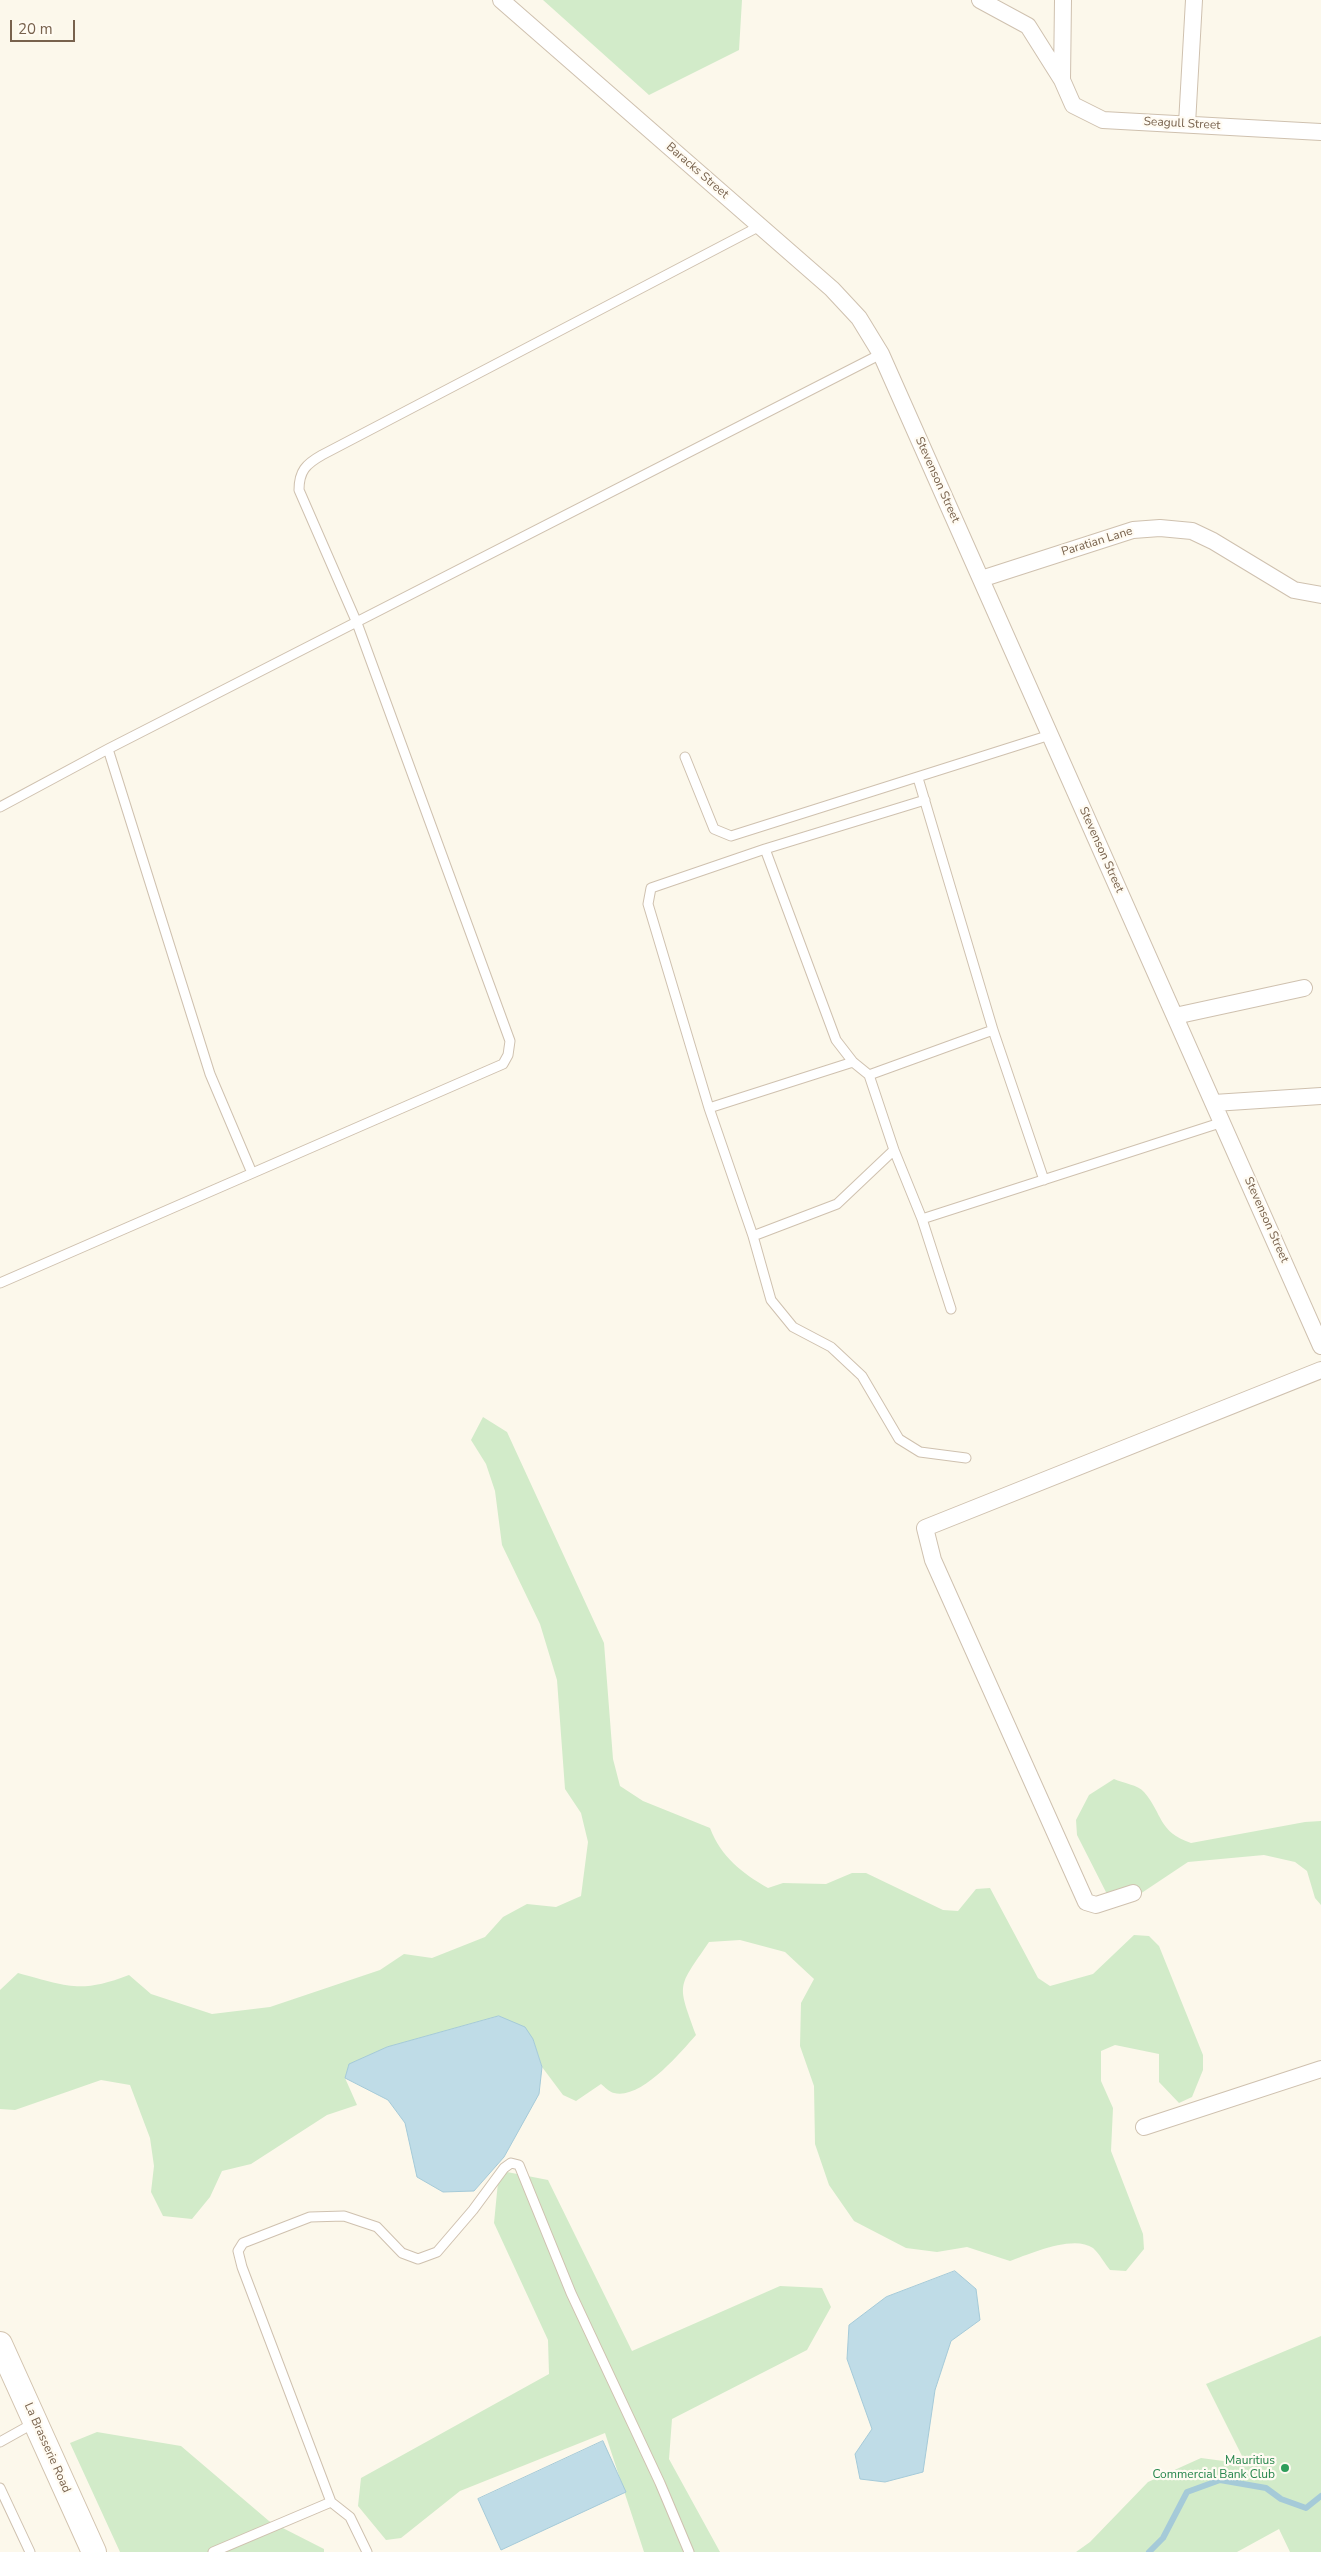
<!DOCTYPE html>
<html>
<head>
<meta charset="utf-8">
<style>
  body { margin:0 }
  #map { position:relative; width:1321px; height:2552px; overflow:hidden; background:#fcf8eb; font-family:"Nunito Sans",sans-serif }
  canvas { display:block }
  .scale { position:absolute; left:10px; top:20px; width:65px; height:22px; box-sizing:border-box; border:2px solid #78624d; border-top:0; padding-left:6px; font-size:15px; line-height:18px; white-space:nowrap; color:#78624d; -webkit-text-stroke:4px #fffbf2; paint-order:stroke }
</style>
</head>
<body>
<div id="map">
<canvas width="1321" height="2552"></canvas>
<div class="scale">20 m</div>
</div>
<script>
const g = document.querySelector('canvas').getContext('2d');
g.lineJoin = 'round';
function paint(path, color) { g.fillStyle = color; g.fill(path, 'evenodd'); }
function strokePath(path, color, width, dash) { g.strokeStyle = color; g.lineWidth = width; g.lineCap = dash ? 'butt' : 'round'; g.setLineDash(dash || []); g.stroke(path); }
function drawText(font, color, halo, rows, align = 'center') {
  g.font = font + ' "Nunito Sans",sans-serif'; g.lineWidth = 4.5; g.setLineDash([]); g.textBaseline = 'middle'; g.strokeStyle = halo; g.fillStyle = color; for (const [text, x, y, turn = 0] of rows) {
    g.save(); g.translate(x, y); g.rotate((+turn || 0) * Math.PI / 180); g.textAlign = isNaN(turn) ? turn : align; if (halo) g.strokeText(text, 0, 0); g.fillText(text, 0, 0); g.restore();
  }
}
paint(new Path2D(`
  M543,0h199l-3,50 -90,45z
  M483,1417l24,15 97,211 9,116 7,27 23,15 67,27c11,29 32,45 58,60l15,-5 43,1 26,-11h14l77,37 15,1 18,-22 14,-1 48,90 12,8 43,-12 41,-39 15,1 10,10 44,109v15l-11,27 -13,6 -20,-21v-28l-44,-9 -14,6v30l12,27 -2,43 32,83 1,15 -18,22 -16,-1c-5,-6 -11,-17 -17,-22 -19,-14 -64,6 -83,13l-43,-14 -30,5 -31,-4 -52,-27 -25,-36 -14,-41 -1,-58 -14,-40 1,-43 13,-24 -29,-27 -45,-12 -31,2c-32,47 -32,40 -13,93 -16,18 -55,65 -82,58 -5,-1 -9,-6 -13,-9l-25,17 -13,-6 -21,-28 -9,-28 -34,-23 -111,31 -39,18 -4,13 12,27 -30,10 -76,49 -29,7 -12,26 -18,22 -29,-3 -12,-24 3,-26 -4,-28 -20,-53 -29,-5 -86,30 -15,-1v-119l18,-17c49,13 62,21 111,2l22,19 61,20 58,-7 110,-37 24,-16 28,4 53,-21 18,-20 24,-13 29,3 25,-11 7,-54 -7,-29 -16,-24 -8,-109 -17,-56 -38,-79 -7,-54 -9,-27 -15,-24z
  M1114,1779c9,4 24,6 30,13 19,22 14,40 47,51l114,-21 16,-1v84l-6,-7 -8,-27 -12,-9 -31,-7 -76,7 -63,42 -15,-4 -33,-65 -1,-15 13,-25z
  M507,2172l41,8 84,171 148,-65 42,2 9,19 -24,43 -135,69 -3,40 51,93h-76l-39,-119 -145,58 -59,47 -15,2 -28,-34 3,-28 188,-104 -1,-34 -54,-117 4,-41z
  M1321,2336v216h-31l-11,-23 -42,23h-161l14,-10 58,-60 53,-24 45,6 -40,-80z
  M97,2432l84,14 88,75 55,28v3h-204l-50,-109z`), '#d2ebc9');
const water = new Path2D(`
  M499,2016l26,11 8,12 9,28 -3,27 -35,63 -30,34 -31,1 -26,-15 -12,-54 -17,-23 -43,-22 4,-14 38,-17z
  M955,2271l21,18 4,31 -29,21 -16,49 -12,82 -38,10 -25,-3 -5,-25 17,-25 -25,-70 2,-34 37,-28z
  M603,2441l23,51 -125,58 -23,-51z`);
paint(water, '#bfdce7');
strokePath(water, '#a5cad8', 1);
strokePath(new Path2D(`
  M1149,2552l14,-14 24,-46 33,-12 46,8 15,11 25,9 15,-12`), '#a5cad8', 6);
const lane = new Path2D(`
  M108,749l102,325 42,99
  M685,757l29,72 17,7 319,-101
  M918,778l75,252 51,150
  M0,807l108,-58 773,-395
  M765,849l71,191 17,22 16,13 25,75 28,69 29,90
  M869,1075l124,-45
  M709,1108l144,-46
  M894,1150l-57,54 -84,32 -44,-128 -61,-204 3,-16 114,-39 160,-49
  M922,1219l301,-97
  M753,1236l18,64 22,27 38,20 31,29 37,63 21,13 46,6
  M0,1283l503,-219 5,-9 2,-14 -153,-418 -58,-133c0,-19 7,-26 23,-35l438,-229
  M0,2442l34,-19
  M0,2488l30,64
  M331,2502l19,15 17,35
  M213,2552l118,-50 -89,-235 -4,-16 5,-8 67,-26 34,-1 33,11 25,26 16,6 19,-7 36,-42 31,-42 7,-5 8,2 52,128 89,190 29,69`);
const street = new Path2D(`
  M501,0l331,289 27,29 22,36 440,992
  M980,0l48,26 34,54 11,25 30,15 218,12
  M1062,80l1,-80
  M1187,124l7,-124
  M981,579l152,-49 27,-2 32,3 21,10 81,49 27,5
  M1175,1016l129,-28
  M1214,1103l107,-7
  M1133,1893l-37,12 -10,-3 -153,-342 -8,-32 396,-158
  M1144,2127l177,-58`);
const secondary = new Path2D(`
  M0,2344l94,208`);
strokePath(lane, '#cfc1af', 11);
strokePath(street, '#cfc1af', 18);
strokePath(secondary, '#d2c3ae', 26);
strokePath(lane, '#fff', 9);
strokePath(street, '#fff', 16);
strokePath(secondary, '#fff', 24);
for (const [x, y, r, color] of [
  [1285,2468,5,"#2e9e5b"]
]) { const dot = new Path2D(); dot.arc(x, y, r, 0, 2 * Math.PI); g.fillStyle = color; g.fill(dot); strokePath(dot, '#fffbf2', 2); }
drawText('12px', '#78624d', '#fffbf2', [
  ["Seagull Street",1182,124,3],
  ["Baracks Street",697,171,41],
  ["Stevenson Street",937,480,66],
  ["Paratian Lane",1097,542,-17],
  ["Stevenson Street",1101,850,66],
  ["Stevenson Street",1266,1220,66],
  ["La Brasserie Road",47,2448,66]
]);
drawText('12px', '#27864d', '#fffbf2', [
  ["Mauritius",1275,2461],
  ["Commercial Bank Club",1275,2475]
], 'right');
</script>
</body>
</html>
